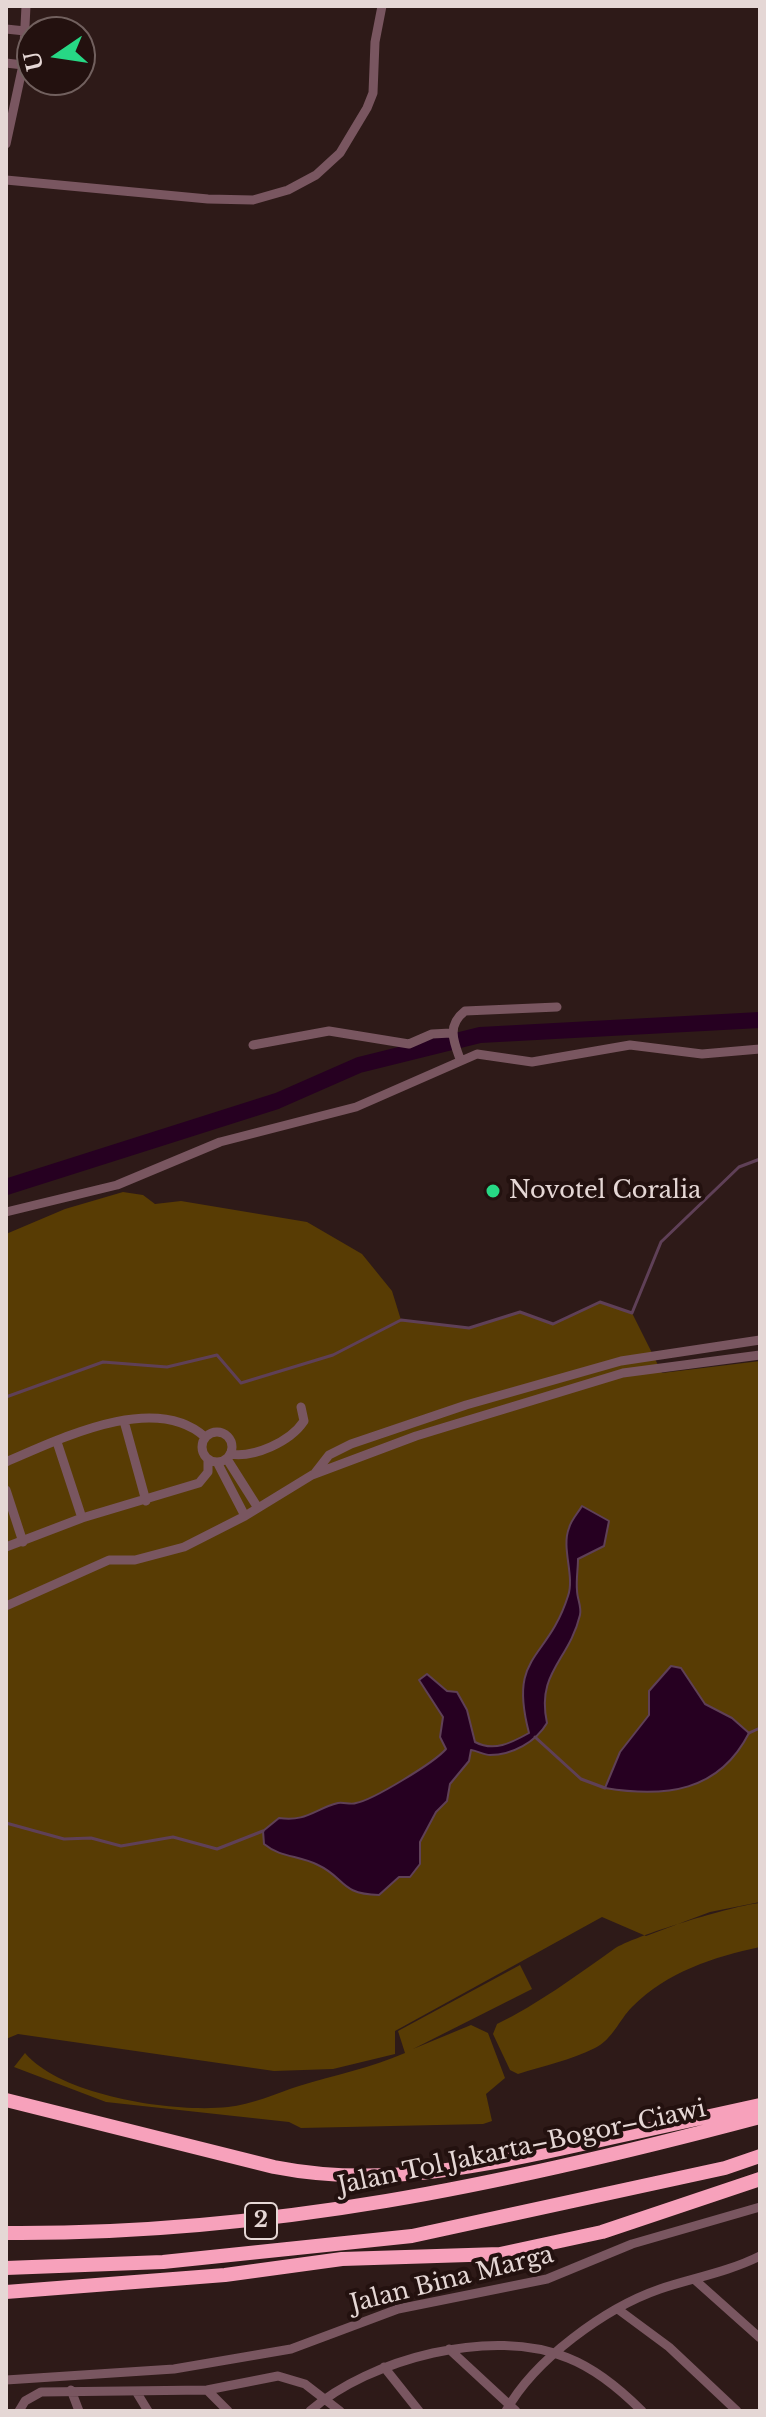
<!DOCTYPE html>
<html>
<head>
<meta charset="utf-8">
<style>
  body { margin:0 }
  #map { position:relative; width:766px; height:2417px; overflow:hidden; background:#2e1a18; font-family:"Libre Baskerville",serif }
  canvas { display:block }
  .frame { position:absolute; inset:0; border:8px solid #e5d7d5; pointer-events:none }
  .north { position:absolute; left:16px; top:16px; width:80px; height:80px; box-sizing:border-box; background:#23110f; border:2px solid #71605e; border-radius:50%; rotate:257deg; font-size:22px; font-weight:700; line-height:32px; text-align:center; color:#e5d7d5 }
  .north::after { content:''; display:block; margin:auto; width:28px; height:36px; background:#27d885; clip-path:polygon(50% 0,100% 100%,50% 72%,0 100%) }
</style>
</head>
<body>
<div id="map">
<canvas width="766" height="2417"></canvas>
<div class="frame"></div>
<div class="north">U</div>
</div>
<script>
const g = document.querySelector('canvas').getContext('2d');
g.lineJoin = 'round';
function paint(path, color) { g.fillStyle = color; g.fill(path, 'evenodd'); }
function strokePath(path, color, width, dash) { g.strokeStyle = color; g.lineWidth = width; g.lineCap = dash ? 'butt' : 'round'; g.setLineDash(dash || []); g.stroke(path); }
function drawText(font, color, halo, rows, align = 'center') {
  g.font = font + ' "Libre Baskerville",serif'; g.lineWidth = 8; g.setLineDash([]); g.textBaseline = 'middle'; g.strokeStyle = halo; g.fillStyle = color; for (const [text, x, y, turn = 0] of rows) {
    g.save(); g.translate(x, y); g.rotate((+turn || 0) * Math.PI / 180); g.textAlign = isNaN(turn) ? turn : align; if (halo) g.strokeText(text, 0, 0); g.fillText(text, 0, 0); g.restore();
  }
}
paint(new Path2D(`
  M123,1192l20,3 12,9 26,-3 126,21 55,32 30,37 9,29 68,8 51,-16 33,12 47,-22 32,11 30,60 98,-12v541l-50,10 -64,24 -44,-19 -207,114v23l-62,15 -59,2 -256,-37 -12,5v-805l59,-25z
  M760,1903v44c-47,10 -93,25 -128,60 -13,13 -19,32 -37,41 -24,12 -52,18 -77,26l-8,-4 -17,-36 4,-10c41,-20 79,-48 117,-75 19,-13 121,-44 146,-46z
  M520,1965l12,24 -119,60 58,-24 17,8 17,45 -19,16 6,27 -9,3 -182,4 -12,-6 -183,-20 -92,-35 11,-14c36,43 149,60 203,54 23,-2 49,-14 71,-21 36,-11 71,-18 106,-33l-7,-22z`), '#583c04');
const water = new Path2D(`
  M582,1506l27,15 -5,25 -26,13c0,10 -2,21 -1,31 0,9 5,17 3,25 -11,46 -44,57 -33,108 -11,19 -35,32 -57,32 -6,0 -12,-4 -19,-5l-2,11 -19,23 -3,17 -11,11 -16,30v22l-10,13h-11l-20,18c-40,-1 -33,-17 -61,-30 -19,-10 -37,-7 -54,-21l-1,-13 16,-13c28,4 35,-9 59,-15 6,-1 13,2 18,0 17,-3 79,-41 90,-54l-6,-12 3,-20 -24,-37 8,-6 20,17 10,1 10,18 8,32c19,10 36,1 54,-9 -21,-80 18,-71 39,-137 7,-20 -7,-48 1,-68 2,-8 9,-15 13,-22z
  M671,1666l10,2 24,36 27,14 17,15c-30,59 -84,65 -144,55l15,-36 29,-37v-24z`);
paint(water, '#260021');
strokePath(water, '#5f4057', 2);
strokePath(new Path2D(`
  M6,1397l97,-35 64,5 50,-12 24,28 92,-28 68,-35 68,8 51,-16 33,12 47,-22 32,11 29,-71 78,-75 21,-8
  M749,1733l11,-5
  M535,1737l46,42 24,9
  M6,1823l58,16 27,-1 30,8 52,-9 44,12 46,-18`), '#5f4057', 3);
strokePath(new Path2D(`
  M6,1187l271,-86 82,-36 121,-30 280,-15`), '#260021', 16);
strokePath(new Path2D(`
  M6,29l19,2
  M6,63l17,2
  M6,144l17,-79 3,-59
  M6,180l202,19 45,1 35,-10 28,-15 24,-22 27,-45 6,-15 2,-51 7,-36
  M253,1045l76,-14 80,13 23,-10 19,-1
  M460,1059c-7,-19 -13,-34 5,-48l92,-4
  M6,1212l111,-27 103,-43 136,-35 121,-53 55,8 98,-17 72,9 58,-5
  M124,1421l22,80
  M202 1447a15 15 0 1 1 30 0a15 15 0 1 1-30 0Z
  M57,1442l25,76
  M230,1454c24,4 60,-12 74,-33l-3,-14
  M227,1459l31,49
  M6,1462c52,-22 148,-71 199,-25
  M217,1462l28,54
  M315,1473l14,-18 22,-11 115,-39 155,-44 139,-21
  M6,1490l17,52
  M6,1547l76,-29 117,-35 9,-11v-12
  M6,1606l103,-46h26l49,-13 61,-31 67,-41 104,-39 207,-63 137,-18
  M695,2280l65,58
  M619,2310l50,37 68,64
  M449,2349l67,62
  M384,2367l35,44
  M6,2380l168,-11 117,-20 107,-40 149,-30 85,-35 128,-37
  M71,2390l8,21
  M207,2390l21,21
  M137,2393l11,18
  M19,2411l6,-10 16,-9 166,-2 71,-14 27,8 35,27
  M310,2411c59,-52 183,-85 258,-53 28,11 53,32 74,53
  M506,2411c28,-51 99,-103 154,-122 33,-11 68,-17 100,-33`), '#795660', 9);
strokePath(new Path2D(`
  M6,2100l268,67c102,20 196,2 295,-20 64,-14 127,-28 191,-42
  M6,2233c262,2 502,-49 754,-116
  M6,2268l157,-6 249,-26 313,-68 35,-12
  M6,2292l219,-17 117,-16 158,-5 102,-22 158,-53`), '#f7a1bb', 14);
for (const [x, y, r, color] of [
  [493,1191,8,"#27d885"]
]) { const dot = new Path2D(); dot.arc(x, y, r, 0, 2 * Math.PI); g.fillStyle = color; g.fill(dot); strokePath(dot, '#23110f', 3); }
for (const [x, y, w] of [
  [261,2221,32]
]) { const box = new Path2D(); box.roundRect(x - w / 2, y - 18, w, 36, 6); g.fillStyle = '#23110f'; g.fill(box); strokePath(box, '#e5d7d5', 2); }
drawText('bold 22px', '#e5d7d5', null, [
  ["2",261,2221]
]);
drawText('24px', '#e5d7d5', '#23110f', [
  ["Novotel Coralia",509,1191]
], 'left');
drawText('24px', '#e5d7d5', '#23110f', [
  ["Jalan Tol Jakarta–Bogor–Ciawi",522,2148,-12],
  ["Jalan Bina Marga",452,2280,-14]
]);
</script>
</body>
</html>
